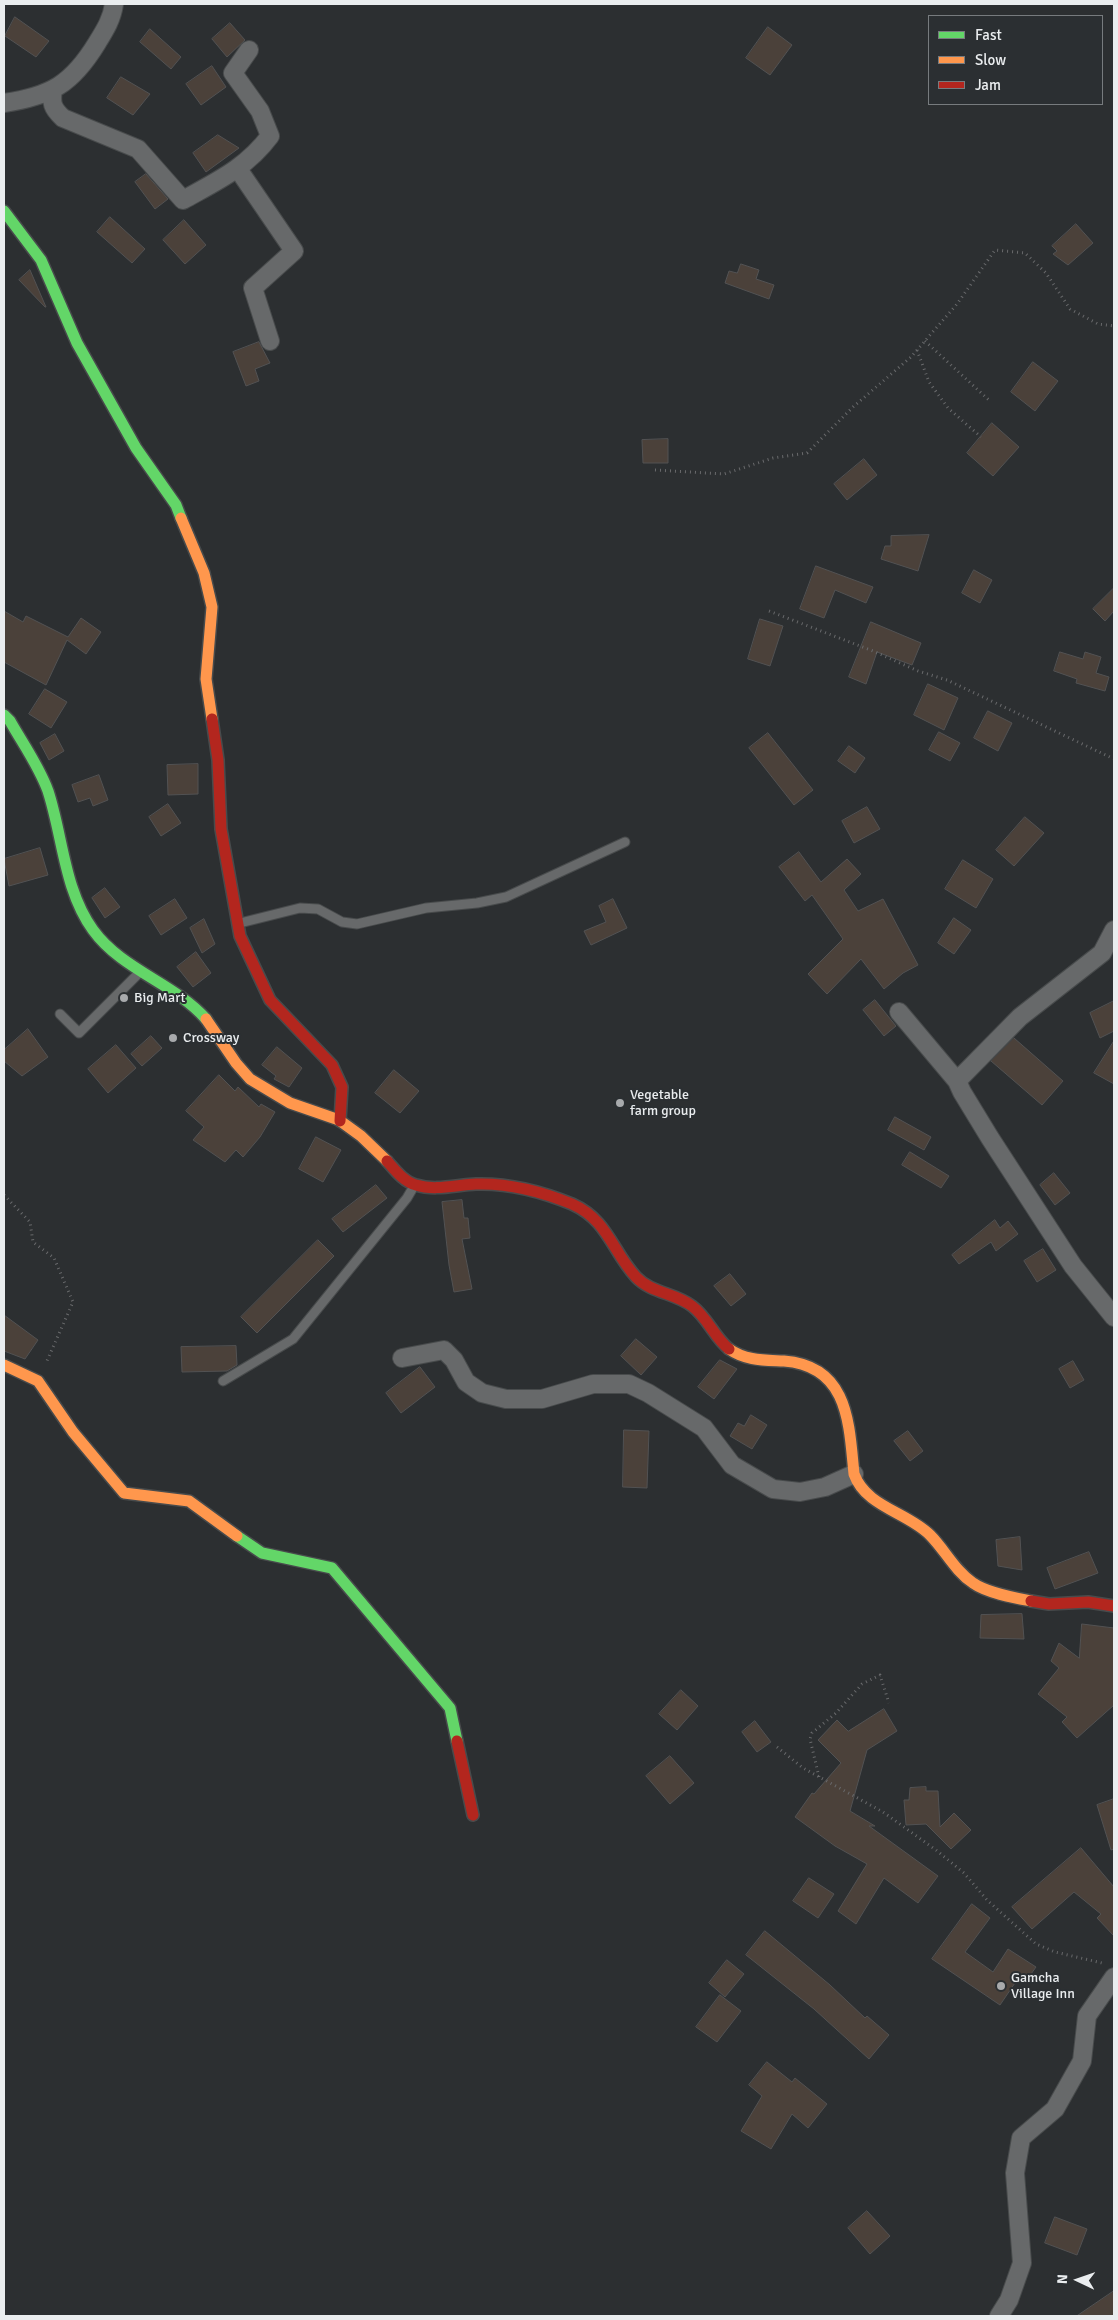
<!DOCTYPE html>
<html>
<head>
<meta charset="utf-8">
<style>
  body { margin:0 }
  #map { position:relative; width:1118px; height:2320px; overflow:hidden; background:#2c2f31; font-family:Signika,sans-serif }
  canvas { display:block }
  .frame { position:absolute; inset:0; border:5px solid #eaedef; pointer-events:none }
  .legend { position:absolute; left:928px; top:15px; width:175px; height:90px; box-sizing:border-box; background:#2b2f32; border:1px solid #777b7e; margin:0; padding:6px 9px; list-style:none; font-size:15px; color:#eaedef }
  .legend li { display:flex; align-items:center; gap:10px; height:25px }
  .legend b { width:25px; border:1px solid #777b7e }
  .north { position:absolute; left:1053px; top:2255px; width:50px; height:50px; -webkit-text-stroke:4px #2b2f32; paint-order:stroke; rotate:273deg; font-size:14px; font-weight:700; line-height:20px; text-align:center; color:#eaedef }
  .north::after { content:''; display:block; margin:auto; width:18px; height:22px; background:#eaedef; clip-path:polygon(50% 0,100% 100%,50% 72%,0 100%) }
</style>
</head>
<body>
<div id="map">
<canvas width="1118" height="2320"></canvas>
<div class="frame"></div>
<ul class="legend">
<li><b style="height:6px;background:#63d668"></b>Fast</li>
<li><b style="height:6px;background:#ff974d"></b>Slow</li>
<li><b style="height:6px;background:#b3261e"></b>Jam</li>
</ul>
<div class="north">N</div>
</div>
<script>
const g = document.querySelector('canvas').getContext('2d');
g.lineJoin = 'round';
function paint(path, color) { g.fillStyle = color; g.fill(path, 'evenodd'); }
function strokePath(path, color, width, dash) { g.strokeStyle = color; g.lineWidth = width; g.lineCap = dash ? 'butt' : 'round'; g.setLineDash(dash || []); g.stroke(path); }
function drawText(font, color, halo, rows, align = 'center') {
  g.font = font + ' Signika,sans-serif'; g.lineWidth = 4; g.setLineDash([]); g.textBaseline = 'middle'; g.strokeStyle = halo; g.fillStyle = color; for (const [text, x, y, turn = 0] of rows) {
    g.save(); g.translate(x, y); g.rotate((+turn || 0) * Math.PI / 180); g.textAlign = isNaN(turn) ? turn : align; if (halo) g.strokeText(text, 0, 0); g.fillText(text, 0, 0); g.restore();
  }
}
const building = new Path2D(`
  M15,17l34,24 -13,16 -31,-21z
  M230,23l15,17 -18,17 -15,-18z
  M768,27l24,18 -22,30 -24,-17z
  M150,29l31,28 -10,12 -31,-27z
  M212,66l14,21 -25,18 -15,-21z
  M121,77l29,17 -17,21 -26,-17z
  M218,135l21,13 -33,24 -13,-19z
  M146,174l22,25 -13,10 -20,-27z
  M110,217l35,32 -13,14 -35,-31z
  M184,220l22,25 -21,19 -22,-24z
  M1076,224l17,19 -25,22 -15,-11 4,-3 -5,-5z
  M741,264l18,6 -3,9 18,6 -5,14 -44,-16 4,-12 8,2z
  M30,270l16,37h-1l-26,-27z
  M259,342l11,21 -15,6 4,12 -13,5 -13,-34z
  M1033,362l25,19 -23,30 -24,-19z
  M992,423l27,24 -26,29 -26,-23z
  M668,439v24h-25l-1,-23z
  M864,459l13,16 -30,25 -13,-16z
  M929,535l-11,36 -37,-12 4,-13h6v-10z
  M816,566l57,21 -7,16 -31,-13 -11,28 -24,-9z
  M974,570l18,10 -12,23 -18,-10z
  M1114,588v23l-9,10 -12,-12z
  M4,611l19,11 3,-6 42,21 13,-19 20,14 -15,22 -19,-14 -21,45 -42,-23z
  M760,619l23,7 -13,40 -22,-7z
  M871,622l50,21 -9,22 -35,-13 -11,32 -17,-7z
  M1060,652l23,7 2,-7 16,5 -5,16 13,4 -4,14 -29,-8 1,-4 -23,-8z
  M928,684l30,14 -14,32 -30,-15z
  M45,689l22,13 -16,26 -22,-14z
  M988,711l24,12 -14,28 -24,-13z
  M939,732l21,11 -10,18 -21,-11z
  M768,733l45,57 -19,15 -45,-57z
  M55,734l9,17 -15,9 -9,-17z
  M849,746l16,12 -10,15 -17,-12z
  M198,764v30l-30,1 -1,-30z
  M99,775l9,25 -15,6 -3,-8 -12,4 -6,-17z
  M168,804l13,19 -20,13 -12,-19z
  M867,807l13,22 -26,14 -12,-22z
  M1025,817l19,16 -30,33 -18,-16z
  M40,848l8,27 -39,11 -5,-27z
  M799,852l22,30 26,-23 14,15 -17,16 14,21 25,-12 35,66 -15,8 -19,16 -23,-30 -34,35 -19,-20 35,-35 -31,-44 -7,6 -26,-34z
  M963,860l30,19 -17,29 -31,-19z
  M105,888l15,19 -15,11 -13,-20z
  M175,899l12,19 -26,17 -12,-19z
  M613,899l14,29 -36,17 -7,-14 22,-9 -7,-16z
  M954,918l17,12 -17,24 -16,-11z
  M204,919l11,25 -13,9 -12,-25z
  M196,952l15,21 -18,14 -16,-20z
  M875,1000l21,26 -12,10 -21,-26z
  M1114,1001v30l-14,7 -10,-25z
  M28,1029l20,28 -26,19 -18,-15v-11z
  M151,1036l11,12 -20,18 -11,-12z
  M1014,1038l49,43 -21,24 -51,-44z
  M1114,1041v43l-20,-11z
  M116,1045l20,23 -28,25 -20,-24z
  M277,1047l25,21 -13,19 -15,-8 2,-3 -14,-11z
  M394,1070l25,21 -19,22 -25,-20z
  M219,1075l16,16 3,-4 21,20 2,-3 14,8 -15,25 -17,20 -7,-7 -11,12 -32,-22 11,-13 -18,-16z
  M895,1117l36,20 -7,13 -36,-20z
  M316,1137l25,13 -18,32 -24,-13z
  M910,1152l39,24 -8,12 -39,-23z
  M1054,1173l16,20 -15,12 -15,-20z
  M376,1185l11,13 -44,34 -11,-13z
  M462,1200l2,18h4l2,20 -8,1 10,50 -18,3 -5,-27 -7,-63z
  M995,1220l5,8 8,-7 10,13 -22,17 -5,-9 -32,22 -7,-9z
  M318,1240l16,16 -77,77 -16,-16z
  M1043,1249l13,21 -19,12 -13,-21z
  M730,1274l16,20 -15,12 -17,-20z
  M4,1315l34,25 -13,19 -21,-8z
  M636,1339l21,18 -16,18 -20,-19z
  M236,1346l1,19 -10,6 -45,1 -1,-25z
  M720,1360l17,9 -23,30 -16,-12z
  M1073,1361l11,19 -14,8 -11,-19z
  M420,1367l15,20 -34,26 -15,-20z
  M751,1415l16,10 -15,24 -22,-13 8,-13 6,3z
  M624,1430l25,1 -2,57 -24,-1z
  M908,1431l15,20 -13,10 -16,-20z
  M1020,1537l2,33 -24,-4 -2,-26z
  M1089,1552l9,21 -43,16 -8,-21z
  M1022,1614l2,25 -44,-1 1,-23z
  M1082,1624l32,4v77l-37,33 -15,-16 5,-5 -29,-23 21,-26 -8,-7 8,-18 20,15z
  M681,1690l17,16 -21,24 -18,-16z
  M884,1709l13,22 -30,19 -17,61 25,15h-6l69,50 -20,27 -34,-25 -28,46 -18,-13 29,-47 -32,-18 -40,-29 17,-24 2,1 27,-31 -23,-23 19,-20 11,11z
  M755,1721l16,21 -14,10 -15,-20z
  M670,1756l24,27 -24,21 -24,-28z
  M926,1787v4h12l2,36 14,-14 17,17 -20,19 -25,-25 -20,1 -2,-25h5l1,-12z
  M1114,1799v50l-3,1 -14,-45z
  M1081,1848l33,39v49l-17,-18 4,-4 -27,-22 -42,37 -20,-22z
  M809,1878l25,16 -16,24 -25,-17z
  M972,1904l18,14 -25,34 28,20 15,-23 28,18 -10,14 -7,-4 -19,28 -68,-46z
  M765,1931l65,54 35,33 2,-2 22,19 -20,24 -55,-50 -68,-54z
  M727,1960l17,14 -19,23 -16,-14z
  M720,1995l21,16 -24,31 -21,-15z
  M767,2062l25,20 3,-4 32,26 -19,24 -16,-14 -21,35 -30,-18 21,-35 -13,-11z
  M867,2211l23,25 -20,18 -22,-26z
  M1055,2217l32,12 -10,26 -32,-12z
  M1114,2291v25h-37z`);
paint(building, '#4b413a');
strokePath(building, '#525253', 1);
const lane = new Path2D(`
  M240,923l60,-15 18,1 24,13 15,2 69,-16 51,-5 29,-6 119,-55
  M60,1014l19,19 62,-62
  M223,1381l70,-42 114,-141 7,-12`);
const street = new Path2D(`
  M53,89c-2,14 -1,19 10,29l75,31 45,51c34,-19 63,-32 87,-64l-10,-25 -27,-38 16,-23
  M4,103c47,-7 68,-19 93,-60 8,-13 15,-24 17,-39
  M238,169l56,82 -41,37 17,53
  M899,1012l58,69 5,11 28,46 83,128 41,51
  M957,1081l63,-64 82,-64 12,-23
  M402,1358l42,-8 10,10 12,22 16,11 24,6h36l51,-15h36l19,9 56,35 28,37 41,24 27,3 25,-5 29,-13
  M999,2316l10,-16 13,-37 -7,-90 6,-35 34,-29 27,-48 5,-45 27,-39`);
const fast = new Path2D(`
  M4,211l37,49 36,83 59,105 40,57 5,13
  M4,715l6,6c13,23 29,45 38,70 15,46 16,99 45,139 29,40 81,53 113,89
  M237,1536l25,17 70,15 118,140 7,33`);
const slow = new Path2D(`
  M181,518l23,55 8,34 -6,72 6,40
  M206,1019l30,44 14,16 40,24 49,17 22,16 26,25
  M729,1349c17,12 36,11 55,12 65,5 65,63 70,113 12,33 53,38 76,61 15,15 25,36 43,48 14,10 42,15 58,18
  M4,1365l34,16 35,51 51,61 65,8 48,35`);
const jam = new Path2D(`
  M212,719l6,41 3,69 19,107 30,64 62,65 10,22 -2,34
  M387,1161c8,9 17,21 29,24 19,6 40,0 60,-1 32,-1 67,8 96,20 36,16 40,47 64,73 15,16 39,16 56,29 16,12 22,31 37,43
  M1031,1601l18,3 39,-2 26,4
  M457,1741l16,74`);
strokePath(lane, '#484b4c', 11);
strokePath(street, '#484b4c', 20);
strokePath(fast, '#484b4c', 14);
strokePath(slow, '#484b4c', 14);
strokePath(jam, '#484b4c', 14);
strokePath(new Path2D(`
  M925,341l66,61
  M917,350l12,32 19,26 33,29
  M655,470l69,4 49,-16 34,-5 46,-46 58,-50 46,-53 38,-54 30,3 21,20 24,36 28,15 16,2
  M769,611l104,40 45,20 29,9 167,79
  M4,1195l26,27 3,20 21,16 19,44 -27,61
  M777,1747l26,21 80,44 53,38 28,23 23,27 49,44 19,8 47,11
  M819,1777l-9,-38 2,-6 24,-20 26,-29 18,-9 9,28`), '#696a6c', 3, [1, 4]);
strokePath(lane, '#67696a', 9);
strokePath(street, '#67696a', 18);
strokePath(fast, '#63d668', 11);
strokePath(slow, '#ff974d', 11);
strokePath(jam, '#b3261e', 11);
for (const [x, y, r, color] of [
  [124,998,5,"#a8aaac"],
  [173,1038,5,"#a8aaac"],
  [620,1103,5,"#a8aaac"],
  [1001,1986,5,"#a8aaac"]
]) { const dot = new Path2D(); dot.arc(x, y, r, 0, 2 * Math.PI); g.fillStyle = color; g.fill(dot); strokePath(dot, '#2b2f32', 2); }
drawText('14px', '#eaedef', '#2b2f32', [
  ["Big Mart",134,998],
  ["Crossway",183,1038],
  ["Vegetable",630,1095],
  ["farm group",630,1111],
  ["Gamcha",1011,1978],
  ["Village Inn",1011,1994]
], 'left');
</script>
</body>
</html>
